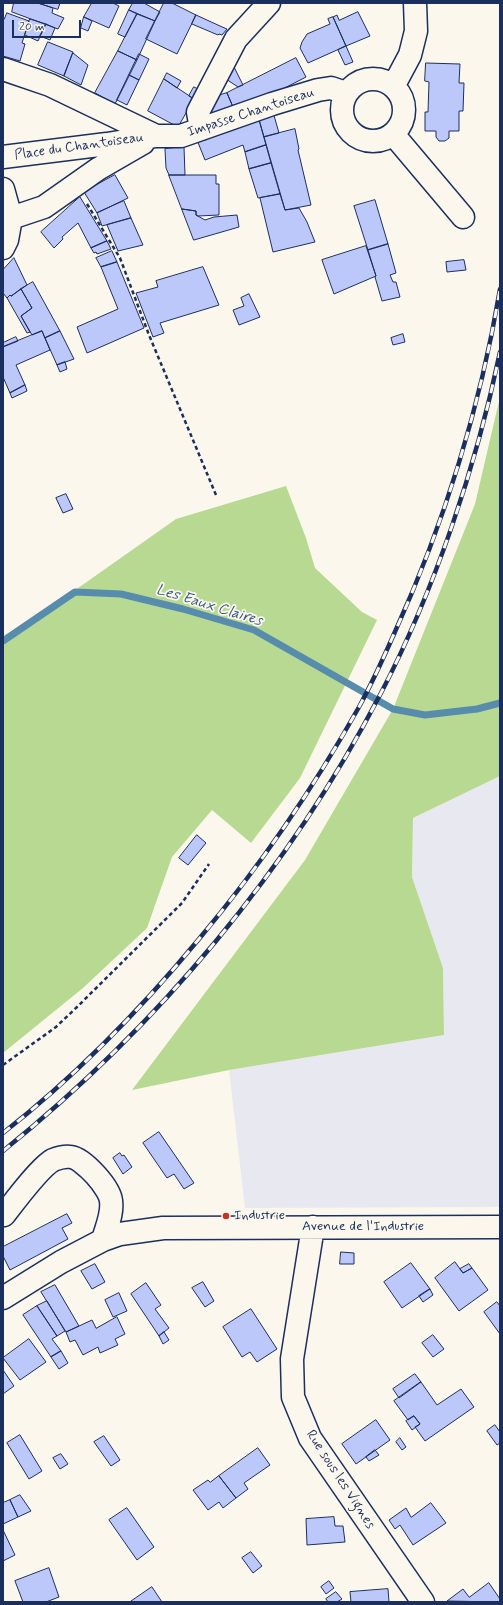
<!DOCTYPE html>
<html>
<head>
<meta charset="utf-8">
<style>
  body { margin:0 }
  #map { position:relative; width:503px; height:1605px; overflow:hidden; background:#fbf7ec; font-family:Mynerve,sans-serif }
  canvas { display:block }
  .frame { position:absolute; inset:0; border:4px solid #1b2f5e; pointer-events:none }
  .scale { position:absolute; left:12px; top:20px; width:69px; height:18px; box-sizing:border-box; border:2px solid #1b2f5e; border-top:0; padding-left:5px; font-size:12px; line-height:14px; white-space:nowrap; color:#1b2f5e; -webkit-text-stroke:3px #fbf7ec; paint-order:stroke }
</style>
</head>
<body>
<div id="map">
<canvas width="503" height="1605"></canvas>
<div class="frame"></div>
<div class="scale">20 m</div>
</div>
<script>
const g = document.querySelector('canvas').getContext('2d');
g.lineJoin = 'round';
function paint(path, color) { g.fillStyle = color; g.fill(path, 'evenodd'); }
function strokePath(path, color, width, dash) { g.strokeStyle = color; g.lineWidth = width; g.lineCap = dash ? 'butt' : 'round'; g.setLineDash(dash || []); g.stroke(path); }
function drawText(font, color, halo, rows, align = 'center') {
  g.font = font + ' Mynerve,sans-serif'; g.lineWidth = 3.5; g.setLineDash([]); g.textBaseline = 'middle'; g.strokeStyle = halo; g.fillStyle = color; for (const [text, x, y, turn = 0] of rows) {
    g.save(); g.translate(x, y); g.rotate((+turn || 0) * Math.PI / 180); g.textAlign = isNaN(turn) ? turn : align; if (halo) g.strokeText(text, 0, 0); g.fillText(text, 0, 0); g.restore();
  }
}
paint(new Path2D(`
  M500,776v431l-255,1 -16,-138 215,-35 -1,-67 -31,-91 1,-59z`), '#e8e9f0');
paint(new Path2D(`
  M500,397v379l-87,42 -1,59 31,91 1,67 -215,35 -97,20 173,-230 88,-151 82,-205z
  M286,486l20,52 9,30 47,44 15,8 -77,158 -49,65 -39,-33 -40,47 -25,71 -64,60 -80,65v-412l173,-122z`), '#b8d992');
strokePath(new Path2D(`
  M3,641l72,-49 46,2 62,15 71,21 139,79 32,6 52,-6 23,-6`), '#588cad', 7);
const building = new Path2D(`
  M14,3h24l15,5 -1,5 12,5 -6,11 -46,-17z
  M38,3h22l-2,6z
  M92,3h21l6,3 -10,22 -25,-11z
  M133,3h11l16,9 -5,9 -26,-11z
  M164,3h8l24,12 -19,39 -31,-15z
  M129,10l8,4 -12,23 -7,-3z
  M358,12l12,24 -24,10 -13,-29 4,-2 2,5z
  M7,13l22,8 -7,22 3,1 -5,17 -17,-5v-37h1z
  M137,14l18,7 -18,39 -19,-9z
  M196,15l24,11 7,3 -5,6 -3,-1 -1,1 -26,-11z
  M84,17l8,4 -4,10 -7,-3z
  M333,17l13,29 -38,17 -8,-15 2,-6 5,-8 23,-10 -2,-5z
  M30,19l16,5 -8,17 -13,-6z
  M46,24l9,4 -5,12 -10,-4z
  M48,42l25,10 -9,24 -26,-11z
  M346,46l7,16 -8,3 -7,-15z
  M118,51l19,9 -22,44 -20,-11z
  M73,53l15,12 -7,20 -17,-9z
  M139,54l10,5 -10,21 -10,-5z
  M296,58l10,19 -33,17 -40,13 -6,-14z
  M230,59l13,26 -5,2 -18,-12z
  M426,63l34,1 -1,19h5l-1,28h-4v20h-10v7l-4,3h-6l-3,-4v-6h-11v-19h3l1,-30 -4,-1z
  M167,73l14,8 -4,7 -13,-9z
  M129,75l10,5 -12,25 -10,-5z
  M164,79l30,20 -16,28 -30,-16z
  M194,87l6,3 -6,9 -5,-3z
  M227,93l6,14 -23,10 -5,-17z
  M273,112l6,21 -15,4 -6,-21z
  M258,116l8,29 -21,7 -2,-7 -38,15 -8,-20z
  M295,129l4,20 -1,1 13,55 -26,5 -21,-73z
  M266,145l5,18 -22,6 -4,-17z
  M184,147l1,28h-16l-3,-7 -1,-19z
  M271,163l9,31 -22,4 -9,-29z
  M115,175l13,23 -31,15 -13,-21z
  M169,175h47v9h3v31l-21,1 -2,-1v-4l-14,-2z
  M280,194l5,16 14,-2 8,14 8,20 -42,10 -13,-54z
  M80,197l27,44 -16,7 -13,-25 -16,14 1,2 -9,9 -13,-16z
  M375,200l13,44 -20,6 -14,-44z
  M124,201l7,17 -29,8 -5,-13z
  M182,209l14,2v4l9,5 9,-3 23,-2 2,12 -45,13z
  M131,218l12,27 -25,6 -11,-26z
  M107,241l4,8 -14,5 -1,-2 -2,1 -3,-5z
  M388,244l8,29 -6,2 3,7h3l4,15 -18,4 -7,-24 1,-1 -8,-26z
  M366,246l10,30 -42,18 -12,-34z
  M112,251l5,11 -16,5 -5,-9z
  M14,258l13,27 -16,11 -1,-1 -3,3 -4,-5v-23z
  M464,260l2,10 -19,2 -1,-10z
  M117,262l27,66 -57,25 -10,-26 41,-18 -17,-42z
  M203,267l16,38 -59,18 4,10 -11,4 -17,-44 22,-6 -2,-6z
  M33,282l27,49 -15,7 -3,-7 -10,4 -11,-19 11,-8 -11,-19z
  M21,289l11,19 -11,8 9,16 -3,1 -20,-35 3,-3 1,1z
  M249,294l11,23 -21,8 -6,-15 11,-4 -3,-8z
  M42,331l8,19 -34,15 9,20 -15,8 -7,-16v-30z
  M60,331l14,28 -17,6 -12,-27z
  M403,334l2,8 -12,3 -2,-7z
  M16,337l2,4 -15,6v-4z
  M65,362l2,7 -7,3 -3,-7z
  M25,385l2,6 -15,7 -2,-5z
  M66,494l7,15 -10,4 -7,-15z
  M197,835l9,8 -18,22 -9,-7z
  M159,1132l35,51 -10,6 -10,-15 -7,4 -24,-35z
  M120,1153l2,3 2,-1 8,12 -9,7 -10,-16z
  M67,1214l5,9 -10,5 6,11 -58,31 -7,-14v-9z
  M341,1252l13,1v11h-14z
  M455,1262l8,11 9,-5 16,22 -29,21 -24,-33z
  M411,1263l19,26 -28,19 -18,-26z
  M95,1264l10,18 -13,7 -11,-18z
  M469,1264l3,4 -9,5 -3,-4z
  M203,1282l11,19 -9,6 -13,-19z
  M146,1283l15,22 -6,4 14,19 -10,8 -28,-42z
  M55,1285l24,41 -13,6 -25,-40z
  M430,1289l3,6 -10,7 -4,-6z
  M119,1293l8,18 -14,6 -8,-17z
  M47,1301l18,30 -8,5 -20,-30z
  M497,1302l3,4v28l-16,-22z
  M37,1306l20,30 -5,3 9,12 -10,6 -28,-42z
  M251,1309l26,40 -20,13 -7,-10 -8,5 -19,-30z
  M117,1317l8,17 -10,5 3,6 -18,8 -2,-6 -15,8 -8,-15 -5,2 -4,-10 26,-12 4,8z
  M164,1332l5,8 -6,4 -4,-8z
  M433,1335l11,14 -11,8 -11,-14z
  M29,1339l17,23 -26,18 -17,-22z
  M61,1351l7,12 -9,6 -8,-12z
  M3,1370l11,16 -11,8z
  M415,1374l6,8 -22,16 -6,-9z
  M421,1382l16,23 24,-16 13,18 -49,34 -10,-14 5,-3 -6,-8 -6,4 -14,-19z
  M414,1416l6,8 -8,6 -6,-9z
  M376,1420l14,20 -34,24 -14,-20z
  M495,1425l5,7v11l-3,2 -10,-14z
  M20,1435l22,36 -13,8 -22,-36z
  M104,1436l16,24 -9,6 -17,-24z
  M400,1438l6,9 -4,3 -6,-8z
  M258,1448l12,17 -26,18 4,6 -12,9 -17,-22z
  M375,1450l4,5 -10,6 -3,-4z
  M61,1454l7,10 -8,5 -7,-11z
  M219,1476l17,22 -13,10 -4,-6 -11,8 -15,-20 15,-10 2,2z
  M20,1495l11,16 -13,6 -8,-17z
  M10,1500l8,17 -15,7v-21z
  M431,1503l15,20 -33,22 -13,-20 -5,4 -6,-9 17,-12 5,9z
  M127,1508l27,39 -17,13 -28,-40z
  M334,1517l1,9h8l2,16 -38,3 -1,-26z
  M3,1530l12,25 -12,6z
  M251,1552l11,14 -9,7 -11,-15z
  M49,1568l10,29 -13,5h-23l-8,-21z
  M329,1581l5,7 -8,6 -5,-7z
  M489,1583l11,16v3l-53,-1 16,-12 6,8z
  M152,1587l10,15h-32z
  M388,1589l1,13h-38l-1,-10z
  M336,1592l6,7 -5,3h-9l-2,-3z`);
paint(building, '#bdc8fa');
strokePath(building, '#1b2f5e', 1);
const minor = new Path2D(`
  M3,69l47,16 106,51
  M342 110a31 31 0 1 1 62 0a31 31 0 1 1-62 0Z
  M394,85l16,-30 6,-24 -1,-28
  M201,129l-3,-17 38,-73 33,-36
  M393,134l70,83
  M3,157l104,-13 49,-8h25l91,-32 46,-14 13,-2 15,5
  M3,189l8,29 -4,22 -4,8
  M11,218l33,-11 54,-38 45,-26
  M4,1215c10,-13 36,-48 49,-55 5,-2 12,-4 18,-3 13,2 39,31 40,44 2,13 -5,27 -8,39
  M313,1227l-21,132 1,38 17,41 113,164
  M3,1298l58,-36 42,-22 17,-6 43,-6 337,-1`);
strokePath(minor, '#1b2f5e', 25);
strokePath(new Path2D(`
  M87,204l33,54 29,77 67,160
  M3,1065l53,-38 21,-20 105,-104 27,-39`), '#1b2f5e', 2.5, [4, 3]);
strokePath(minor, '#fbf7ec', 22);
const rail = new Path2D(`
  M3,1133c73,-57 137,-123 196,-194 61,-73 114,-150 160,-232 13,-24 24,-48 35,-73 50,-110 86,-226 106,-345
  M3,1151c155,-125 286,-281 378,-458 54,-104 95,-226 119,-341`);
strokePath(rail, '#1b2f5e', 4.5);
strokePath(rail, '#fbf7ec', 3, [9]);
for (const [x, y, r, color] of [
  [226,1216,4,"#c8321e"]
]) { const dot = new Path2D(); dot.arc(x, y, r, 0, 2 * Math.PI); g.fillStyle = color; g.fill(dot); strokePath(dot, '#fbf7ec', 1.5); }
drawText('14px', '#1b2f5e', '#fbf7ec', [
  ["Impasse Chantoiseau",251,113,-18],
  ["Place du Chantoiseau",79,147,-8],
  ["Avenue de l'Industrie",363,1227],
  ["Rue sous les Vignes",340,1480,57]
]);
drawText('14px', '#1b2f5e', '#fbf7ec', [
  ["Industrie",234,1216]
], 'left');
drawText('italic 15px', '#34567f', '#fbf7ec', [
  ["Les Eaux Claires",209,606,17]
]);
</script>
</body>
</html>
